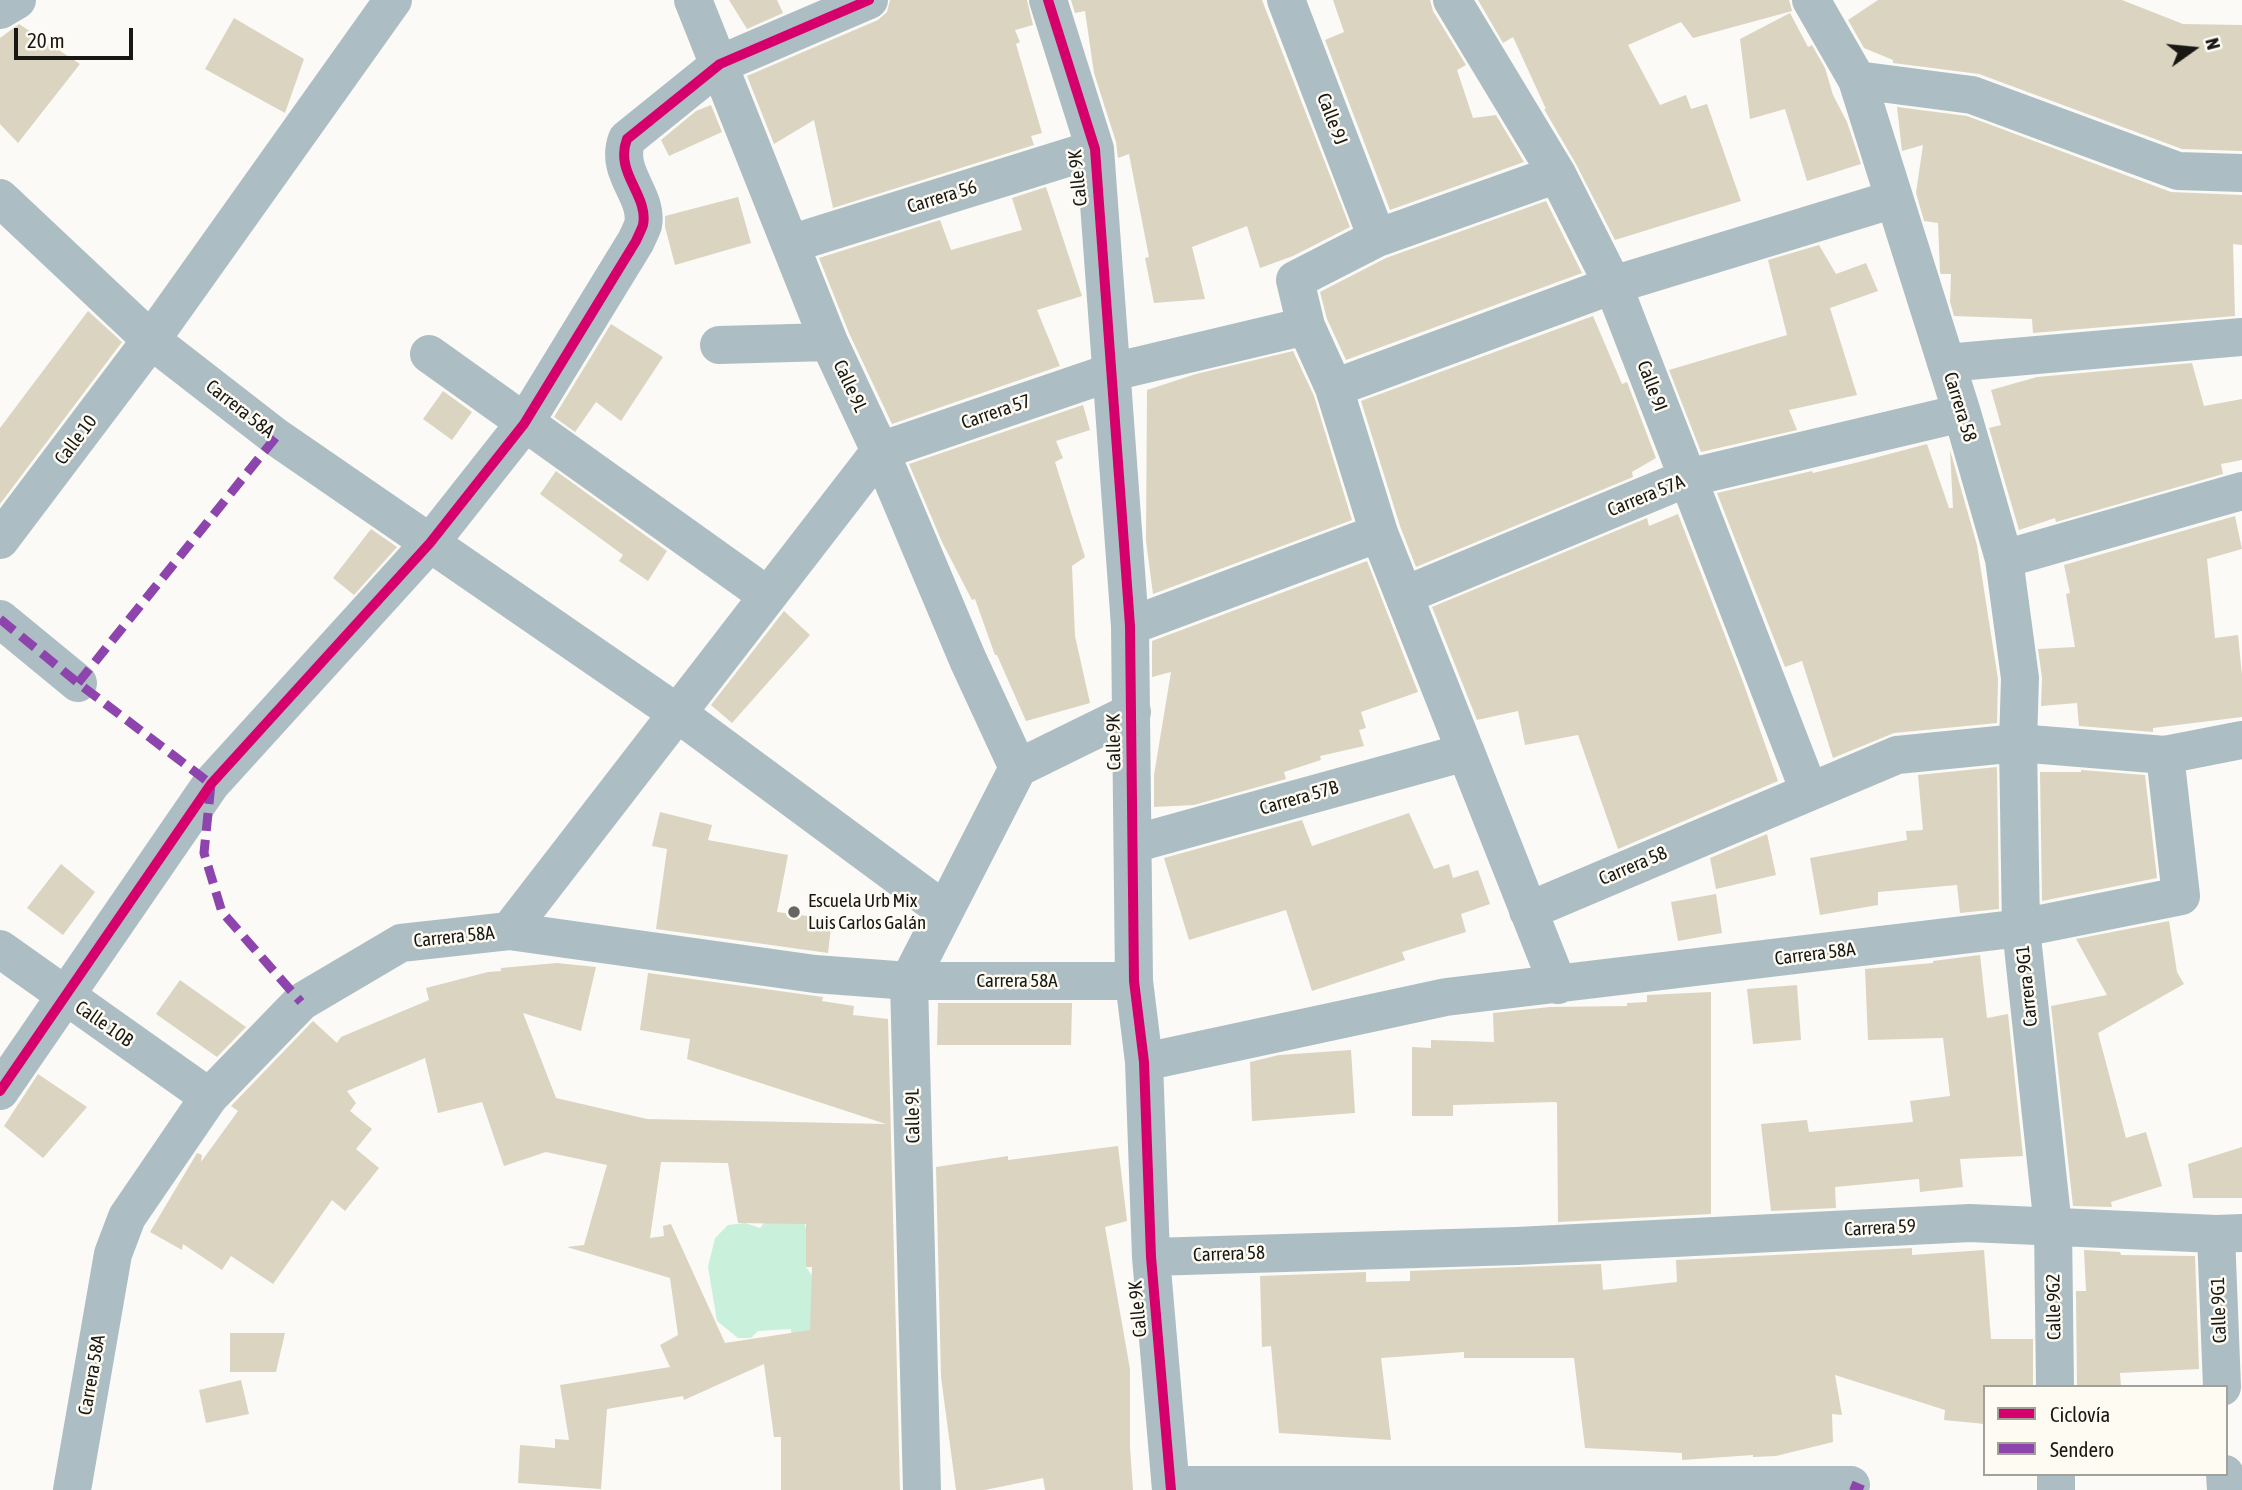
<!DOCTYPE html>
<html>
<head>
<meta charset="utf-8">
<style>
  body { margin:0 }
  #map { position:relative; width:2242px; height:1490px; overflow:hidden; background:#fbfaf6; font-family:"Asap Condensed",sans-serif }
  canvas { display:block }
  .legend { position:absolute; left:1983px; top:1385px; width:245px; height:91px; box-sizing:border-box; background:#fefbf3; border:2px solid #a2a09a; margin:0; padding:9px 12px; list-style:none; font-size:21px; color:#181714 }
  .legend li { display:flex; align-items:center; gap:14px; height:35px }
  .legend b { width:35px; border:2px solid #a2a09a }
  .north { position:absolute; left:2158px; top:14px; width:70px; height:70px; -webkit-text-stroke:5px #fefbf3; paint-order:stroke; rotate:75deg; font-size:19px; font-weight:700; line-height:28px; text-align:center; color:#181714 }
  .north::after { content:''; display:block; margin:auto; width:24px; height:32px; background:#181714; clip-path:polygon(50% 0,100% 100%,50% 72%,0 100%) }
  .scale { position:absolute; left:14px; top:28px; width:119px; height:32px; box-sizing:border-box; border:4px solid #181714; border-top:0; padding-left:9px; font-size:21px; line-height:24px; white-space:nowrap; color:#181714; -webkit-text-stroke:5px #fefbf3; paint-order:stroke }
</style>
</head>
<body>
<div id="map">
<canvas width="2242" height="1490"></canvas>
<ul class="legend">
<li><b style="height:9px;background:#d6006c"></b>Ciclovía</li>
<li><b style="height:9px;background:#8e44ad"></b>Sendero</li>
</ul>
<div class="north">N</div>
<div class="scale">20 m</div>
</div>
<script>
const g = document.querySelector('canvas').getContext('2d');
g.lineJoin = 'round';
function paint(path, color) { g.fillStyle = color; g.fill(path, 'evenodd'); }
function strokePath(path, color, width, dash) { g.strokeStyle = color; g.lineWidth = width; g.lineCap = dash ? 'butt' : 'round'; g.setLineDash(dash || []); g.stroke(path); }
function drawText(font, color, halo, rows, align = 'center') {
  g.font = font + ' "Asap Condensed",sans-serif'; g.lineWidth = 5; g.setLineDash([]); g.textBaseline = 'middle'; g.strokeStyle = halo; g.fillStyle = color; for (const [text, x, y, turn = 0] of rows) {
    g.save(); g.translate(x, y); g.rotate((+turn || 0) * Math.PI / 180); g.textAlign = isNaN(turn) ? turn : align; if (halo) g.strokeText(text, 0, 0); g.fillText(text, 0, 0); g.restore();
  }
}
paint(new Path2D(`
  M800,1207l6,22v38l40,58 -51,56 -4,-52 -33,2 -7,7h-13l-21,-17 -9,-54 7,-29 13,-13 17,-2 15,5 10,-12z`), '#c8f0db');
paint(new Path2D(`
  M729,0h48l6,13 -36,16z
  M890,0h137l6,25 -18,5 5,12 -4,2 26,89 -11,3 3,9 -201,63 -19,-88 -40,24 -27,-68 131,-56 9,-8z
  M1071,0h191l88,227 -57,29 -33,12 -13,-42 -55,21 13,52 -51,4 -9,-45 4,-1 -20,-103 -11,4 -2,-16 -22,-69 -9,-62 -10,2z
  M1333,0h97l3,11 33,54 -9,5 16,48 23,-3 28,47 -134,48 -65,-170 19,-8z
  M1478,0h311l3,11 -99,27 -12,-16 -53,23 32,60 26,-10 5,14 16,-5 34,97 -126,39 -39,-76 -32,-55h2l-33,-72 -10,6z
  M1878,0h244l61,24 59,1v126l-60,-2 -203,-75 -86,-11v-3l-29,-12 -16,-28z
  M1790,13l18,34 4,-2 13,23 8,27 14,27 14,42 -54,17 -22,-72 -35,10 -10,-80z
  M234,18l70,41 -19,54 -80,-44z
  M19,24l61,40 -62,79 -18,-19v-86z
  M711,105l11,27 -53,24 -8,-16 35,-29z
  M1897,107l70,9 204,76 71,3v50l-9,-1 2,72 -202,17 -1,-14 -78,-3 -4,-14 1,-28h-10l-1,-2 -2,-49 -14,-2 -8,-28 7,-48 -21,6z
  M1046,187l36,109 -45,14 23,56 -168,58 -43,-91 -30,-75 121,-38 11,30 71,-20 -10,-32z
  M738,197l13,46 -76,22 -10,-38v-11z
  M1546,201l36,72 -236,87 -19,-41 -7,-27 66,-34z
  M1819,245l17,29 30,-11 12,28 -48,17 27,87 -68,15 8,20 -96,22 -32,-82 118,-35 -19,-75z
  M88,311l34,31 -122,162v-76z
  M1593,316l29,68 5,-2 29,76 -24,14 1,5 -217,90 -16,-41 -39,-125z
  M611,324l52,33 -42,64 -25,-19 -21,30 -21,-15z
  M1293,351l21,45 38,124 -199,74 -7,-53 1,-151 49,-16z
  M2192,363l12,43 38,-7v61l-21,4 2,10 -167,48 -1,-4 -36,12 -30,-102 12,-3 -10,-35 46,-13z
  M443,391l29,21 -20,28 -29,-21z
  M1083,405l7,25 -34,11 7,17 -8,4 30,95 -13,9 3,70 15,67 -64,18 -29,-66h-2l-20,-56 -3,1 -30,-58 -33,-78z
  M1927,444l22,64h4l-3,-58 27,95 21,134 -1,44 -103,10 -61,25 -31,-97 -17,6 -68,-174 95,-22 1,2 46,-11z
  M556,471l111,80 -19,30 -29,-20 4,-6 -83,-61z
  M1678,514l65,168 35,99 -160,68 -40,-114 -53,10 -7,-34 -41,9 -45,-113 215,-89 2,8z
  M2235,516l7,33 -35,10 8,79 23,-3 4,40v42l-89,11v4l-74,-6 -2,-23 -36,3 1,-28 -4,-29 37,-2 -9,-53 4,-1 -6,-28z
  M371,529l26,18 -43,48 -21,-17z
  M1367,561l51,131 -57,20 5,16 -7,2 5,16 -44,10 1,4 -37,12 2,7 -92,26 -40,2v-32l17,-103 -19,5v-36z
  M784,611l26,24 -78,88 -21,-18z
  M1997,767l2,142 -39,4 -3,-28 -79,7v13l-58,10 -10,-57 97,-18 -1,-9 17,-1 -5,-55z
  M2081,770l64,5 12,103 -115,23 -2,-129h41z
  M660,812l52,13 -4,15 80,15 -11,57 55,7 -4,34 -172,-24 11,-80 -15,-3z
  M1409,813l25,56 15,-5 4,14 25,-8 12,34 -29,10 5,18 -64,20 3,8 -93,31 -26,-81 -97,30 -25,-82 138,-38 10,26z
  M1767,834l9,41 -60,14 -6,-31z
  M61,864l34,28 -32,43 -36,-27z
  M1716,894l6,39 -44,8 -7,-39z
  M2169,921l8,51 7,12 -86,49 28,105 20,-6 16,54 -51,16 1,5 -39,-1 -22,-200 56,-11 -31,-56z
  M1980,955l7,63 21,-4 15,142 -63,3 3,28 -43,5 -1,-13 -84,8 1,21 -65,3 -10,-87 46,-4 2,12 104,-10 -3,-21 40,-5 -7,-58 -75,2 -3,-71 68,-6v-2z
  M557,963l39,4 -15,64 -58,-18 33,85 91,21 239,5 -199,-65 3,-20 -50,-9 8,-57 175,24 -1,4 32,5 -1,9 35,4 12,471h-119v-53h-7l-10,-73 -80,36 -1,-4 -76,13 -6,80 -83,-6 2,-38 35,3v-9l14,1 -9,-55 110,-18 -10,-22 18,-10 -8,-57 -103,-31 17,-2 23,-80 -61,-13 -42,14 -22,-64 -44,11 -13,-55 -78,33 9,12 -6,8 22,18 -16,20 23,19 -34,43 -13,-11 -59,84 -42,-28 -9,14 -39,-26 -1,6 -32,-18 47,-79 5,2 -1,7 37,-51 -7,-5 82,-85 24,22 4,-6 88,-37 -3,-12 62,-16 13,-1v-3zM661,1162l67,1 10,60 68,1v43h6l-2,63 -85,13 -54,-119 -8,2 1,10 -14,2z
  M180,980l66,47 -29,30 -61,-43z
  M1797,985l4,55 -48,4 -6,-55z
  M1711,992v222l-153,8 -1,-119 -2,-1 -102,3v11h-41v-69l19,1v-8l63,2 -1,-29 57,-6 77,-1v-3l20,-1v-7z
  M938,1003h134l-1,42h-134z
  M1351,1050l4,63 -103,8 -2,-59 29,-7z
  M38,1074l49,33 -44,51 -39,-32z
  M1118,1146l9,75 -22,6 25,142v78l3,43h-88l-2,-12 -58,12h-29l-15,-113 -5,-210 72,-11v4z
  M2242,1147v51h-49l-5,-34z
  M1912,1248v7l72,-5 7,89h42v48h-48v37l-41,-4 1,-10 -110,-35 7,40 -10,-1 1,28 -57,14 -23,1v-2l-71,5v-7l-97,-5 -11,-90h-110v-6l-83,6 10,82 -112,-7 -8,-87 -9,1 -2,-71 106,-4v10l44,-1v-10l191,-7 2,26 74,-8 -1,-22z
  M2084,1250l36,2 1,3 74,1 4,113 -79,4 1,14h-44l-1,-96h10z
  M230,1333h55l-9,39h-46z
  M241,1380l8,34 -43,9 -7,-33z`), '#dbd4c0');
strokePath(new Path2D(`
  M693,0l136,342 51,109 88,209 50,108
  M1048,0l47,149 35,477 4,355 10,81 7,195 20,233
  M1286,0l91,238
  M1452,0l105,174 56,111 196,506
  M1811,0l46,80 105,333 42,146 16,119 -2,65 3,185 32,299 2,160
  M0,10l17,-10
  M1857,80l115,15 206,76 64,2
  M1557,174l-180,64 -82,42 11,46 28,62 45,145 179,452
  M0,198l151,142 125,97 401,276 268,198
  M790,244l305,-95
  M719,345l110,-3
  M429,354l339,242
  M1946,363l296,-26
  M1334,388l279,-103 281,-86
  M0,540l151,-200 242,-340
  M2004,559l238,-68
  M1405,595l282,-117 275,-65
  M0,619l78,64
  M1130,626l249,-93
  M1133,844l333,-92
  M1528,911l369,-156 121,-12 147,12 77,-15
  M509,931l371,-480 232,-79 194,-46
  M0,949l209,148
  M1144,1062l302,-65 575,-69 160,-32 -16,-141
  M0,1091l211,-307 219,-241 94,-119 112,-183c2,-5 5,-10 7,-16 6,-30 -29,-52 -16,-86l93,-75 149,-64
  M2216,1234l6,153
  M1151,1257l366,-11 453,-23 246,11 26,-1
  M2056,1474v16
  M2225,1474l1,16
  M1171,1485h680
  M72,1490l41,-236 14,-37 82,-120 92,-95 100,-59 108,-12 306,43 94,7h225
  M922,1490l-13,-509 109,-213 114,-56`), '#acbec3', 38);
strokePath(new Path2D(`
  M0,619l78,64 133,101 -7,69 18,59 79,90
  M78,683l198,-246
  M1851,1485l12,5`), '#8e44ad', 9, [18, 9]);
strokePath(new Path2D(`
  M1048,0l47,149 35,477 4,355 10,81 7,195 20,233
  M0,1091l211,-307 219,-241 94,-119 112,-183c2,-5 5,-10 7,-16 6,-30 -29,-52 -16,-86l93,-75 149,-64`), '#d6006c', 10);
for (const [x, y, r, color] of [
  [794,912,7,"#676663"]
]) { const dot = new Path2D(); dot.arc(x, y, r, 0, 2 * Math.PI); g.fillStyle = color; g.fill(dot); strokePath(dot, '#fefbf3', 2.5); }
drawText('19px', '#181714', '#fefbf3', [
  ["Calle 9J",1332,119,69],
  ["Calle 9K",1078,178,-96],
  ["Carrera 56",942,197,-17],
  ["Calle 9L",850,386,65],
  ["Calle 9I",1652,386,69],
  ["Carrera 58",1960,407,73],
  ["Carrera 58A",240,409,38],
  ["Carrera 57",996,412,-19],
  ["Calle 10",76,440,-53],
  ["Carrera 57A",1646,496,-22],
  ["Calle 9K",1114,742,-91],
  ["Carrera 57B",1299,798,-16],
  ["Carrera 58",1633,866,-23],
  ["Carrera 58A",454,937,-6],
  ["Carrera 58A",1815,954,-7],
  ["Carrera 58A",1017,981],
  ["Carrera 9G1",2027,986,-96],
  ["Calle 10B",104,1024,35],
  ["Calle 9L",913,1116,-91],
  ["Carrera 59",1880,1228,-3],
  ["Carrera 58",1229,1254,-2],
  ["Calle 9G2",2054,1307,-91],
  ["Calle 9K",1138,1309,-95],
  ["Calle 9G1",2219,1310,-92],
  ["Carrera 58A",92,1375,-80]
]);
drawText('19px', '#181714', '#fefbf3', [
  ["Escuela Urb Mix",808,901],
  ["Luis Carlos Galán",808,923]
], 'left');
</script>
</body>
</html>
